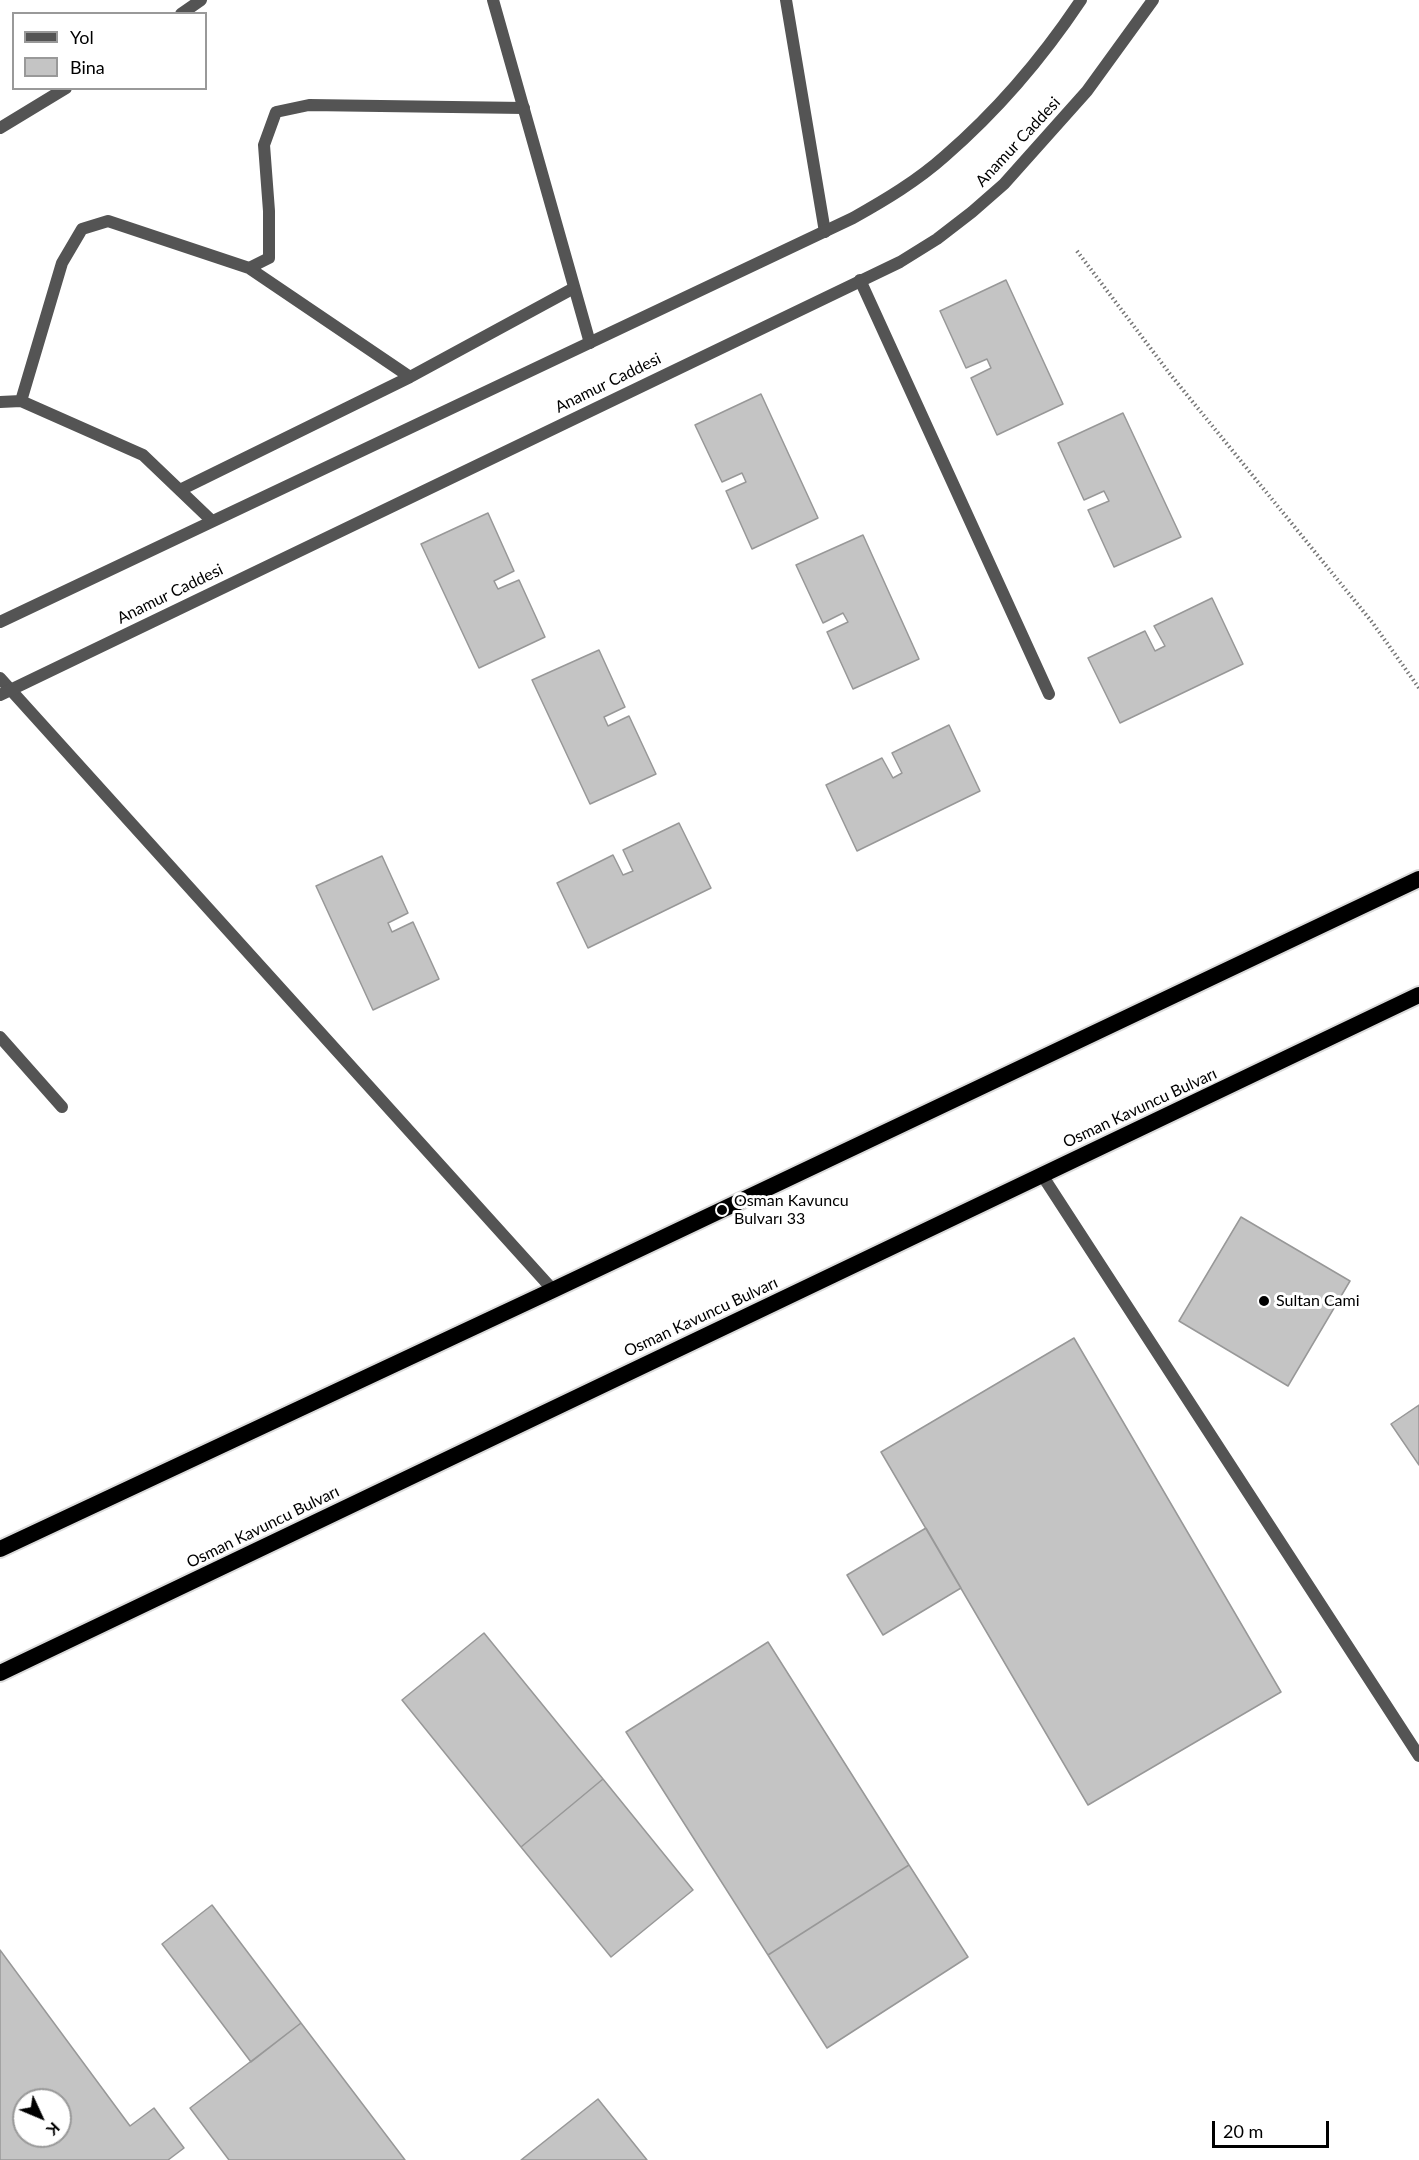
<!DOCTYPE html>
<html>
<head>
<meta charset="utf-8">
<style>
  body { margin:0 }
  #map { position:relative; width:1419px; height:2160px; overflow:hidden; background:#fff; font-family:Lato,sans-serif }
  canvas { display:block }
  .legend { position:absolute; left:12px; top:12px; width:195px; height:78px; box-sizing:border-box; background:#fff; border:2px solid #999; margin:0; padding:8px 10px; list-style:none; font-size:18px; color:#000 }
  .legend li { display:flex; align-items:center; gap:12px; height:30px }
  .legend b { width:30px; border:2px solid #999 }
  .north { position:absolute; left:12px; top:2088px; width:60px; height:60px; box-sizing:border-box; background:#fff; border:2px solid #999; border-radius:50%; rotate:134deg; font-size:16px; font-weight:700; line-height:24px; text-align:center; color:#000 }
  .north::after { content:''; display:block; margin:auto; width:21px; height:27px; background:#000; clip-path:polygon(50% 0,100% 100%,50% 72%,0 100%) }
  .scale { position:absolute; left:1212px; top:2121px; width:117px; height:27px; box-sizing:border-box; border:3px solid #000; border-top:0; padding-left:8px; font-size:18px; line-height:21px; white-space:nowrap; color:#000; -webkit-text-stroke:4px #fff; paint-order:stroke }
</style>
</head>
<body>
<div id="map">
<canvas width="1419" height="2160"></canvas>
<ul class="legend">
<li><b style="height:8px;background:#545454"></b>Yol</li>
<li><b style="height:16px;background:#c4c4c4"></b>Bina</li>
</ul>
<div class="north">K</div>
<div class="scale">20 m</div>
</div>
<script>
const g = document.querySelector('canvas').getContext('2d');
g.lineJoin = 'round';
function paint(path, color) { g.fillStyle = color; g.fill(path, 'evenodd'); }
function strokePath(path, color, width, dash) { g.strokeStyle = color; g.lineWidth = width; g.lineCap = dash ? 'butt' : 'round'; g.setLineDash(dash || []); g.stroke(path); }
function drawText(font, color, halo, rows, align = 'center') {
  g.font = font + ' Lato,sans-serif'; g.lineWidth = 6; g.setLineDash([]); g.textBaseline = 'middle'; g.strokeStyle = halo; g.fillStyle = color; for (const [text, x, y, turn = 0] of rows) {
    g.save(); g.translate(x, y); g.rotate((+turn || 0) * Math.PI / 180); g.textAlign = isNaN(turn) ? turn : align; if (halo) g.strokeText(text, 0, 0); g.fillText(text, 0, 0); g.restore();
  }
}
const building = new Path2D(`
  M1006,280l57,124 -66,31 -26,-57 20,-10 -4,-9 -21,9 -26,-57z
  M761,394l57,124 -66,31 -26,-58 20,-9 -4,-9 -20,9 -27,-57z
  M1123,413l58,124 -67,30 -26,-57 21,-9 -5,-10 -20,9 -26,-57z
  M488,513l26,58 -20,10 4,8 21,-9 26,57 -66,31 -58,-124z
  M863,535l56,124 -66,30 -26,-57 21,-10 -5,-9 -20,10 -27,-58z
  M1212,598l31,66 -123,59 -32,-65 57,-27 10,20 10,-5 -11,-20z
  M599,650l26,57 -21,10 4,9 21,-10 27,58 -66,30 -58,-124z
  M949,725l31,66 -123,60 -31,-66 56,-27 11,20 9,-5 -10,-20z
  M679,823l32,65 -123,60 -31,-65 56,-28 10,20 10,-4 -10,-21z
  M382,856l26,57 -20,10 4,9 21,-10 26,57 -66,31 -57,-124z
  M1241,1217l109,64 -62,105 -109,-65z
  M1074,1338l207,354 -193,113 -207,-353z
  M1419,1405v60l-28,-41z
  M926,1528l35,60 -78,47 -36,-60z
  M484,1633l119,146 -82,68 -119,-147z
  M768,1642l141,223 -141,90 -142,-223z
  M603,1779l90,111 -82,67 -90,-110z
  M909,1865l59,92 -141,91 -59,-93z
  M212,1905l89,118 -50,39 -89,-118z
  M0,1950l130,176 24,-18 30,40 -16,12h-168zM24,2100h36v36h-36z
  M301,2023l104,137h-176l-39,-52z
  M598,2099l49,61h-126z`);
paint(building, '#c4c4c4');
strokePath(building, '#989898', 1.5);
const trunk = new Path2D(`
  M0,1549l553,-259 866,-411
  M0,1673l1419,-678`);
strokePath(trunk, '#dbdbdb', 20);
strokePath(new Path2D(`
  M1077,251l93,123 202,248 47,66`), '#767676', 4, [1.5, 3]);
strokePath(new Path2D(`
  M249,268l161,109
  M21,401l41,-138 20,-34 26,-8 141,47 20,-10v-47l-5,-66 12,-33 33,-7 215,3
  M0,402l21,-1 122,54 69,66
  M180,490l230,-113 164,-89`), '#545454', 12);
strokePath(new Path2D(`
  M493,0l97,343
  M786,0l39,232
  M181,14l20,-14
  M0,128l66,-40
  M860,280l189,414
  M0,678l553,612
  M0,1037l62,70
  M1042,1175l377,581`), '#545454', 12);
strokePath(new Path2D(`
  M0,622l853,-404c32,-18 64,-37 92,-62 52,-45 98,-99 136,-156
  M0,695l900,-433 37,-23 35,-27 32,-28 83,-93 66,-91`), '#545454', 12);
strokePath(trunk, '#000', 16);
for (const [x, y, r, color] of [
  [722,1210,6,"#000"],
  [1264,1301,6,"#000"]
]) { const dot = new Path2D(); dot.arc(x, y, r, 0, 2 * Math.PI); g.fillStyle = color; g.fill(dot); strokePath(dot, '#fff', 2); }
drawText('16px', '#000', '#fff', [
  ["Anamur Caddesi",1018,142,-47],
  ["Anamur Caddesi",608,383,-26],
  ["Anamur Caddesi",170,594,-26],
  ["Osman Kavuncu Bulvarı",1140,1108,-25],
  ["Osman Kavuncu Bulvarı",701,1317,-25],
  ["Osman Kavuncu Bulvarı",263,1527,-26]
]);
drawText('16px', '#000', '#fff', [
  ["Osman Kavuncu",734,1201],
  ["Bulvarı 33",734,1219],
  ["Sultan Cami",1276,1301]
], 'left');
</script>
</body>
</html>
